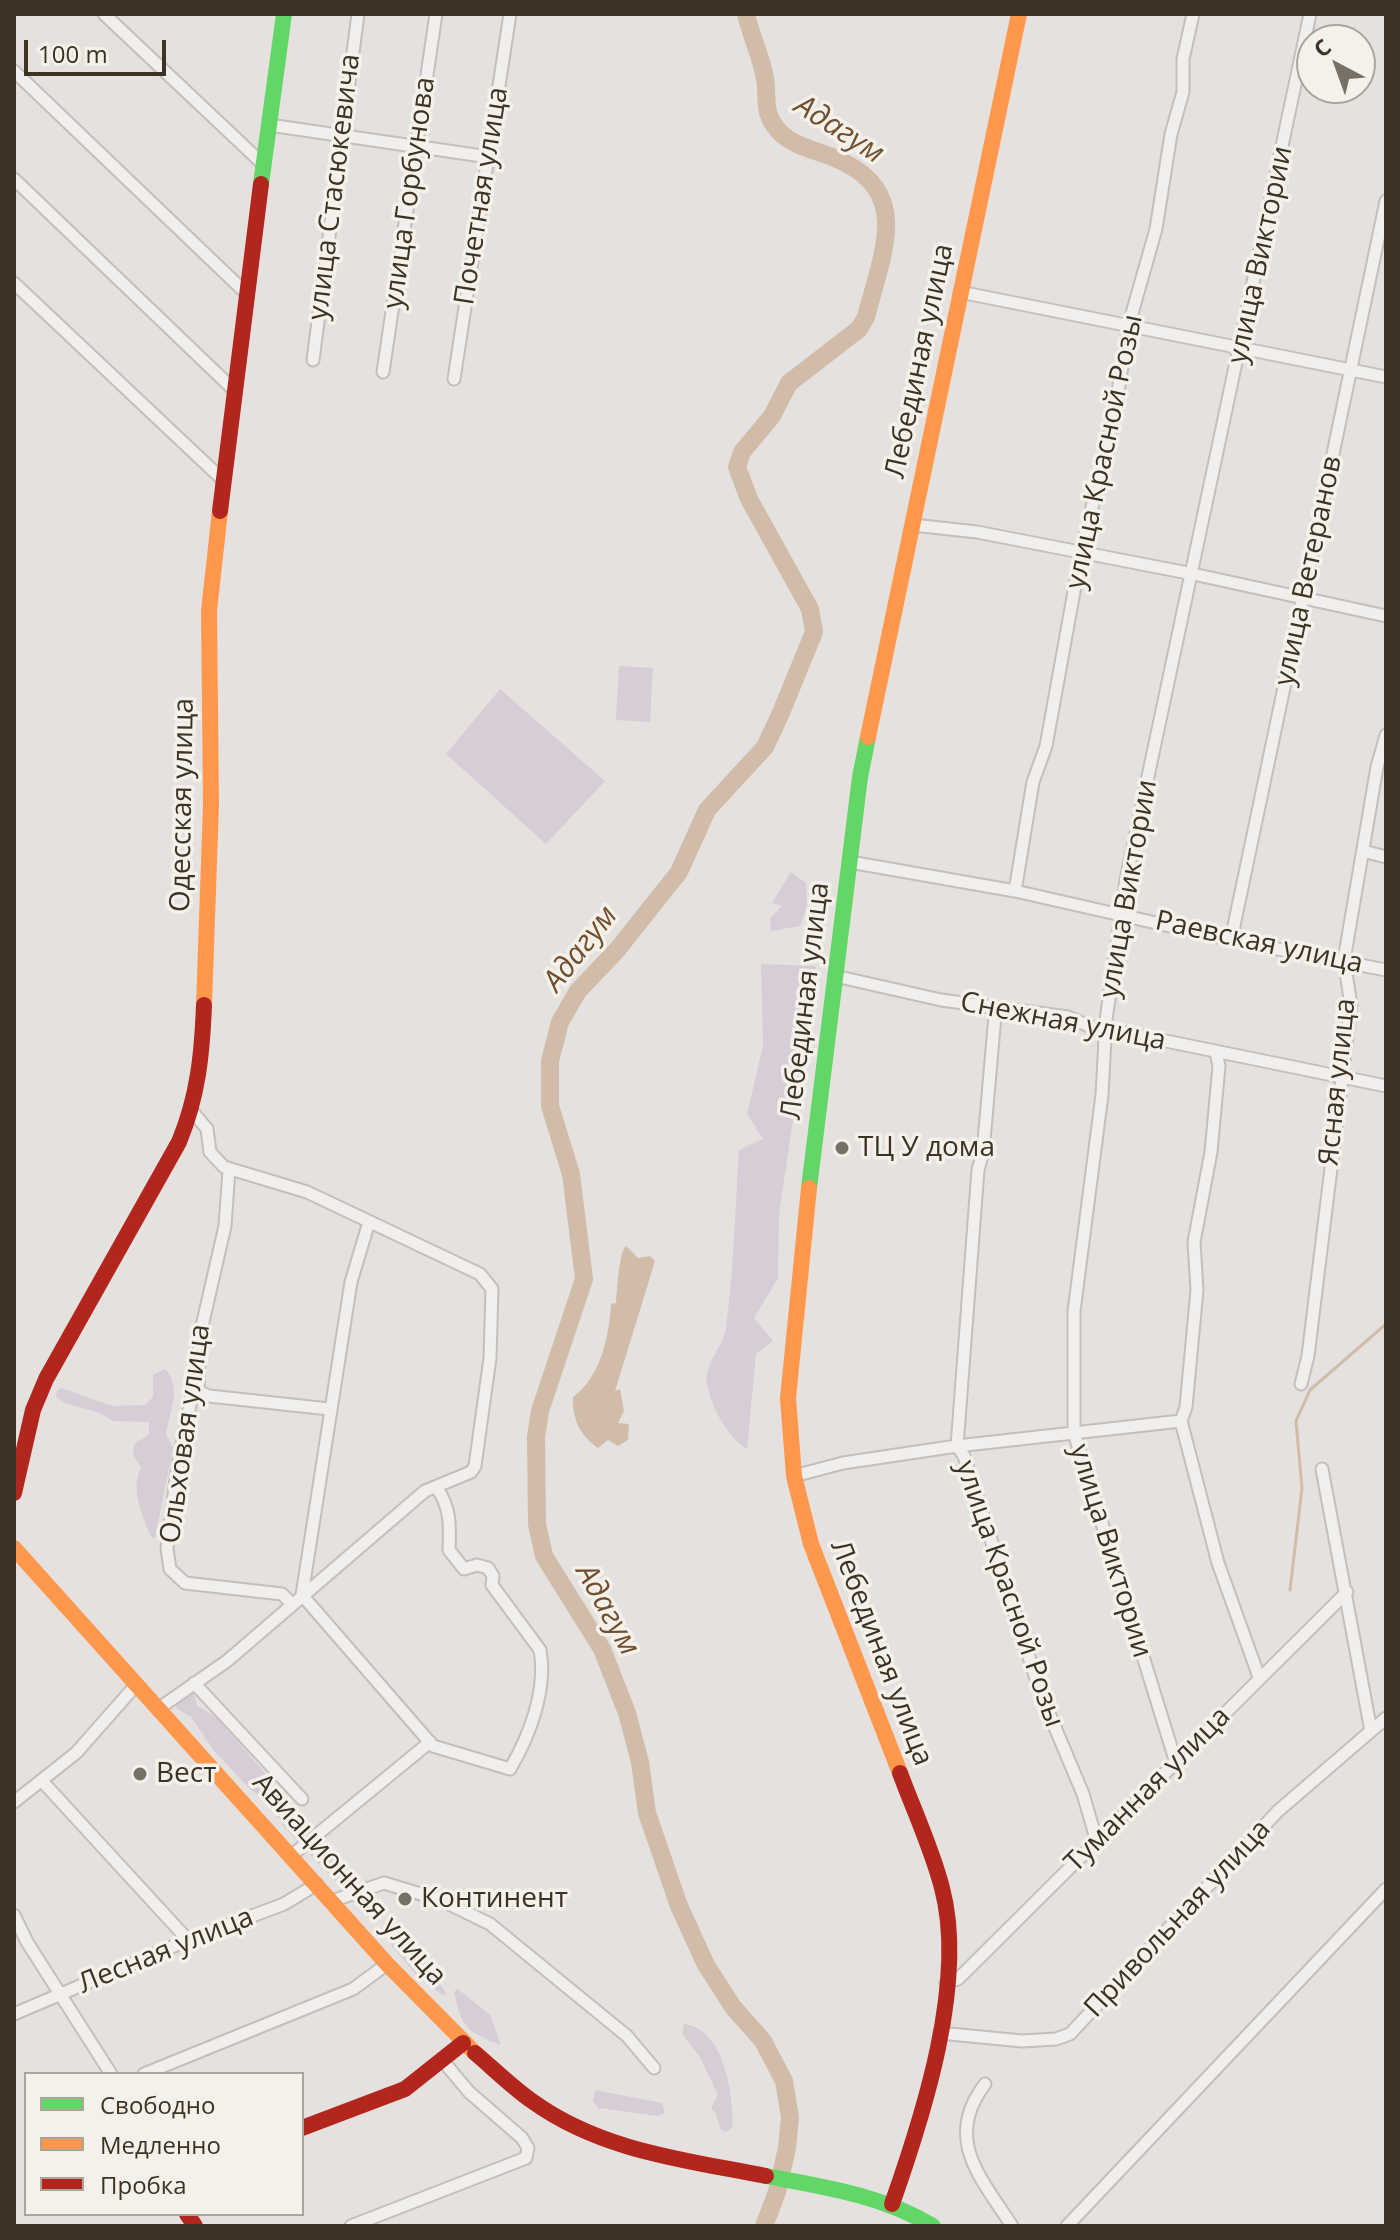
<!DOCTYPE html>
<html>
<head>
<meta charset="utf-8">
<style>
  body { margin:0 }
  #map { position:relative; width:1400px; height:2240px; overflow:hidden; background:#e4e1de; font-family:"Open Sans",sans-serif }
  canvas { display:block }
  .frame { position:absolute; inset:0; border:16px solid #3d3324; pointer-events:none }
  .legend { position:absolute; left:24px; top:2072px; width:280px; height:144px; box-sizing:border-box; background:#f4f0ea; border:2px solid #aba49b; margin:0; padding:10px 14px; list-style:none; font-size:24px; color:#3d3324 }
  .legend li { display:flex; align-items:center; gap:16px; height:40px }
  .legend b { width:40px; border:2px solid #aba49b }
  .north { position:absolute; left:1296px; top:24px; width:80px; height:80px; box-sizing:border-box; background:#f4f0ea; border:2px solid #aba49b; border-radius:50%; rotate:319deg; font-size:22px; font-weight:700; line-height:32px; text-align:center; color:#3d3324 }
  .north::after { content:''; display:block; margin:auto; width:28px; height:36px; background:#777065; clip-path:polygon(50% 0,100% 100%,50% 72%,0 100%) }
  .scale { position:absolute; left:24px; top:40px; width:142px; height:36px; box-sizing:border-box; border:4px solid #3d3324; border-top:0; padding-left:10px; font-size:24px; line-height:28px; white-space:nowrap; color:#3d3324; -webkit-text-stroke:6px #f4f0ea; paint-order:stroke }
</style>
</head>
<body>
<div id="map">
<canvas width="1400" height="2240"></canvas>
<div class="frame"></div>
<ul class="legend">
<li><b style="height:10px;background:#63d668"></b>Свободно</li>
<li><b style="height:10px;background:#ff974d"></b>Медленно</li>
<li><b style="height:10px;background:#b3261e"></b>Пробка</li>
</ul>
<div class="north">С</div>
<div class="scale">100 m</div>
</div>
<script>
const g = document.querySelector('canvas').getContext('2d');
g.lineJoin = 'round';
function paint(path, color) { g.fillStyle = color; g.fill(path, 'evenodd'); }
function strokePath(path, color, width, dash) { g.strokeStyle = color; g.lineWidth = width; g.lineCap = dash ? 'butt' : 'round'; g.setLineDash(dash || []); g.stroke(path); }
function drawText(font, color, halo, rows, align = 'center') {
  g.font = font + ' "Open Sans",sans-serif'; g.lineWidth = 7; g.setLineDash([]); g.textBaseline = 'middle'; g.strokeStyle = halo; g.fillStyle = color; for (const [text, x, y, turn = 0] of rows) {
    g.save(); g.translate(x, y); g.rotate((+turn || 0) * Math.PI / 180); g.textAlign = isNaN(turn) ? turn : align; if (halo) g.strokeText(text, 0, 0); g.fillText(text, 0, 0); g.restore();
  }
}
paint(new Path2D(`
  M619,666l34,2 -3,54 -34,-2z
  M500,689l105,92 -59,63 -100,-90z
  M791,872l15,11 1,23 -7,20 -29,5 -1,-13 12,-12 -10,-3z
  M761,964l55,2 -37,248 -1,64 -24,40 19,23 -17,13 -9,95c-20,-13 -35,-40 -40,-65 -4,-19 17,-38 19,-57 8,-58 9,-118 13,-177l24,-11 -16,-25 16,-68z
  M165,1369c18,20 4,42 1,66l7,12 -18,91 -4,-1c-9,-23 -21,-47 -10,-70l-8,-12 1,-11 15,-9v-13l-37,-1c-16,-15 -39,-10 -56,-24l1,-6 5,-3 50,18 33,-1 8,-8v-22z
  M193,1691l4,15 18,10 50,57 2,8 84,99 -1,9h-7l-58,-61 -22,-31 -12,-7 -36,-38 -24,-35 -14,-8 -3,-8z
  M397,1933l14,10 35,50 -3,2 -23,-16 -29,-34z
  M458,1989l32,26 11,30c-34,-13 -39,-17 -47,-53z
  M684,2024c41,5 49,71 49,102l-6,6 -6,-2 -5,-16 -5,-6 7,-13 -18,-38 -18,-23z
  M595,2090l67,13 3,10 -7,3 -60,-8 -5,-7z`), '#d6cdd7');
paint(new Path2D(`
  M626,1246l12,12 12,-2 5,5 -40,130 5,-2 4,22 -6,12 11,1 -1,16 -10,6 -10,-6 -10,8c-17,-12 -26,-28 -25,-51 28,-20 36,-61 38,-93l5,-1c1,-12 3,-51 10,-57z`), '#d1bcaa');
strokePath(new Path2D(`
  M1290,1590l12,-102 -6,-67 14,-31 76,-66`), '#d1bcaa', 3);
strokePath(new Path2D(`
  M746,14c5,22 15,42 19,64 3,18 -2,31 9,47 13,20 38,24 58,32 82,32 51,93 34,160l-7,12 -70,54 -17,33 -30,36 -5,15 12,32 61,110 4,23 -34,83 -15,32 -58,63 -28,62 -62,78 -39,41 -18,31 -10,39v45l21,68 13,105 -44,132 -4,26 1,87 7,32 58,93 25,64 13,49 7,51 32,93 27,59 27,42 30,34 21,40 6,36 -3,31 -10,44 -13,34`), '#d1bcaa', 18);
const street = new Path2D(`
  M104,14l160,151
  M14,71l233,223
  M269,125l220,32
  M14,179l220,211
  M14,283l209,197
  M960,292l426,85
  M313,360l45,-346
  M383,372l53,-358
  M454,379l56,-365
  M913,525l64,7 216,42 193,42
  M1363,851l23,6
  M850,862l165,29 216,49 155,30
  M1015,891l18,-109 13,-36 35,-193 33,-137 15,-92 27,-95 15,-95 12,-42v-33l10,-45
  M1231,940l155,-739
  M835,976l106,24 127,17 37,16 17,-1 264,54
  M992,1006l3,10 -12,136 -5,18 -21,276 7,10 77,238 42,100 14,48
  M1216,1052l3,14 -8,86 -17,90 3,48 -11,117 -5,14 37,142 41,114
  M229,1170l-4,56 -25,109 -2,56 -7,9 -13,64 -11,85 3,20 15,14 97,11 10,10
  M369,1222l-18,60 -49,313 131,151 77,23c20,-34 37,-79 30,-119l-48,-65 1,-9 -5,-8 -11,-3 -13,4 -15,-19c1,-24 2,-43 -13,-63
  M1301,1384l7,-28 43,-351 -7,-45 33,-193 9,-32
  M198,1391l11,5 120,13
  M1322,1469l49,262
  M794,1476l49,-13 114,-17 224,-25
  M194,1683l108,116
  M158,1709l69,-48 198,-170 46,-19 4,-6 15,-108 2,-69 -12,-15 -173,-82 -83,-25 -14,-15 -3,-23 -15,-18
  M1176,1763l-102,-330v-122l28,-216 4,-75 20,-140 184,-866
  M42,1781l146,159
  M14,1802l62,-49 60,-68
  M291,1856l139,-114
  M332,1901l52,-18 57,17 49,24 137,112 27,32
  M14,1915l13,27 84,132
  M946,1983l12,-4 389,-387
  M14,2014l174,-74 96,-36 33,-20
  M940,2033l82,8 34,-2 14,-5 208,-223 108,-93
  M144,2074l209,-85 34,-25
  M985,2084c-42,55 -4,94 27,142
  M351,2226l175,-68 2,-10 -6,-10 -53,-46 -26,-31
  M1067,2226l319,-337`);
strokePath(street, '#c2bfbc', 15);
strokePath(street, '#f1efed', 11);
strokePath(new Path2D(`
  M261,184l23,-170
  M809,1188l51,-411 8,-40
  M766,2176c59,11 115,19 167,50`), '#63d668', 16);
strokePath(new Path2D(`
  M868,737l151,-723
  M204,1005l7,-201 -2,-193 11,-100
  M809,1188l-21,210 6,78 17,68 89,229
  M14,1548l373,416 88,89`), '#ff974d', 16);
strokePath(new Path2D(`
  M220,511l41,-327
  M14,1493l19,-83 13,-31 133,-237c19,-46 23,-87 25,-137
  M475,2053c19,16 37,34 57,48 69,50 153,59 234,75
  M302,2128l103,-39 58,-46
  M892,2204c31,-88 75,-223 50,-316 -10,-39 -28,-77 -42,-115
  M187,2214l8,12`), '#b3261e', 16);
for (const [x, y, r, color] of [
  [842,1148,8,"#777065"],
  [140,1774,8,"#777065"],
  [405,1899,8,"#777065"]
]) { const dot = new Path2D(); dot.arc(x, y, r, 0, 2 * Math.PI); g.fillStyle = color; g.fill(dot); strokePath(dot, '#f4f0ea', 3); }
drawText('28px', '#3d3324', '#f4f0ea', [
  ["улица Стасюкевича",335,187,-83],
  ["улица Горбунова",410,193,-82],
  ["Почетная улица",482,196,-81],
  ["улица Виктории",1261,255,-78],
  ["Лебединая улица",920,361,-78],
  ["улица Красной Розы",1105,452,-78],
  ["улица Ветеранов",1309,571,-78],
  ["Одесская улица",183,805,-89],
  ["улица Виктории",1129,889,-80],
  ["Раевская улица",1259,943,12],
  ["Лебединая улица",806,1001,-83],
  ["Снежная улица",1063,1022,11],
  ["Ясная улица",1338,1082,-84],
  ["Ольховая улица",186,1434,-82],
  ["улица Виктории",1110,1551,73],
  ["улица Красной Розы",1009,1594,71],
  ["Лебединая улица",881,1653,69],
  ["Туманная улица",1148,1790,-45],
  ["Авиационная улица",349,1880,48],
  ["Привольная улица",1178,1919,-47],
  ["Лесная улица",166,1951,-22]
]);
drawText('28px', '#3d3324', '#f4f0ea', [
  ["ТЦ У дома",858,1148],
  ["Вест",156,1774],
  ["Континент",421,1899]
], 'left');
drawText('italic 30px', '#734f2d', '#f4f0ea', [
  ["Адагум",839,130,33],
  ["Адагум",581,949,-52],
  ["Адагум",607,1610,61]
]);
</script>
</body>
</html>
